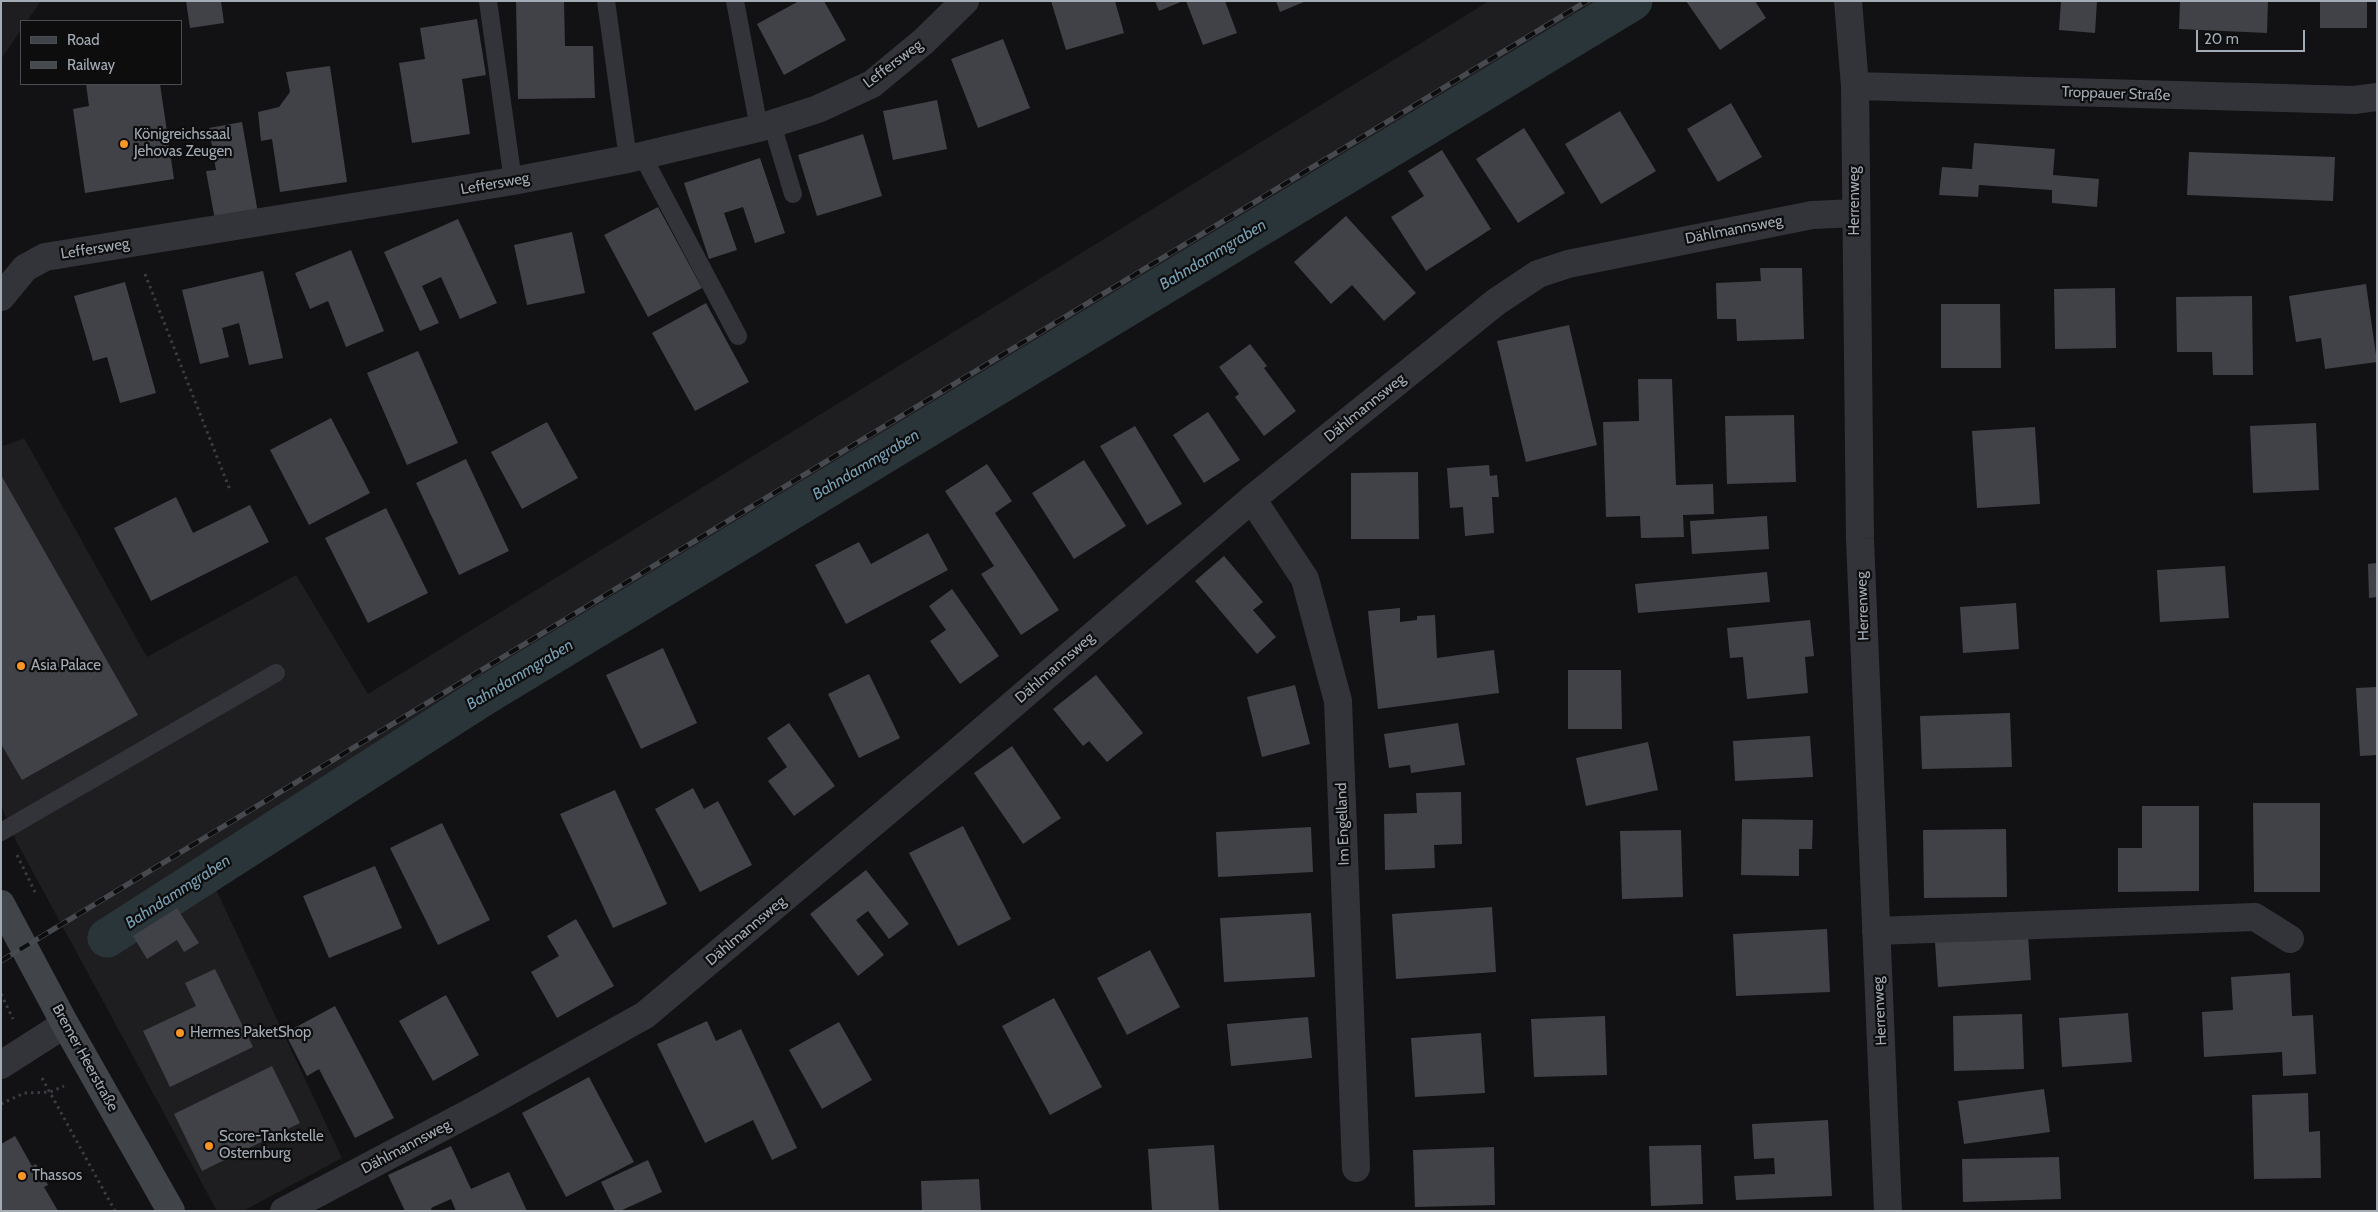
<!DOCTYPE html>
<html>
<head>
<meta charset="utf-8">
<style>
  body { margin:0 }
  #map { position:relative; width:2378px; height:1212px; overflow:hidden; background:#121214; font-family:Cabin,sans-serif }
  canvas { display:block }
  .frame { position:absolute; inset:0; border:2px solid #a3abb5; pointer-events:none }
  .legend { position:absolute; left:20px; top:20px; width:162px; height:65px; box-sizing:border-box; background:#0d0d0e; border:1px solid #494c51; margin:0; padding:6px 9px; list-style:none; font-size:15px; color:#a3abb5 }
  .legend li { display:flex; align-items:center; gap:10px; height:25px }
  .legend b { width:25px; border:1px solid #494c51 }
  .scale { position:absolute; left:2196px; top:30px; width:109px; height:22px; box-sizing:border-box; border:2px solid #a3abb5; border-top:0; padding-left:6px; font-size:15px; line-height:18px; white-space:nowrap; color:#a3abb5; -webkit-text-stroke:4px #0d0d0e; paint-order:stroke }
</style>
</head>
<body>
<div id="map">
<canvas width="2378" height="1212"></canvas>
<div class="frame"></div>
<ul class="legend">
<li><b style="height:6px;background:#414449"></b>Road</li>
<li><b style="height:6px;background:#46494e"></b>Railway</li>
</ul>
<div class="scale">20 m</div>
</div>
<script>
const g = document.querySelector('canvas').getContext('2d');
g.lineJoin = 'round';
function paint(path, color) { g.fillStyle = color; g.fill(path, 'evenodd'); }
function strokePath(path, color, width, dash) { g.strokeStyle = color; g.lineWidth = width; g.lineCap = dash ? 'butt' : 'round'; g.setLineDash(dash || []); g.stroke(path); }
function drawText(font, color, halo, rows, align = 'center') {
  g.font = font + ' Cabin,sans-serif'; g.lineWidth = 4.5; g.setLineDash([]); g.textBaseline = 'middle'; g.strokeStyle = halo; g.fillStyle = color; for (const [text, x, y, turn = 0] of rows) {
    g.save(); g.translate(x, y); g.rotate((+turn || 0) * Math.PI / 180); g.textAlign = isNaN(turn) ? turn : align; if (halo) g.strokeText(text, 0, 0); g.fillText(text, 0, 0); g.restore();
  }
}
paint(new Path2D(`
  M1,1h40l-14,20h-6v9l-20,29z
  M1489,1h164l-416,250 -764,475 -260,157 129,275 -99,53h-26l-202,-372 -14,-34v-376l2,17 21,-8 123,219 149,-82 72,119z`), '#1e1e21');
strokePath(new Path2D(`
  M107,938l377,-242 1149,-695`), '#2a3539', 39);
paint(new Path2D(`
  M186,1h35l3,22 -34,5z
  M516,1h48l1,45h28l2,52 -77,1z
  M799,1h25l22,39 -62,35 -27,-51z
  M1051,1h64l9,32 -58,17z
  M1155,1h28l-24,10z
  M1186,1h39l12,32 -34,12z
  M1276,1h30l-26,11z
  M1686,1h69l11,17 -46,32z
  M2061,1h36l-2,32 -36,-3z
  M2180,1h88l-1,32 -88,-4z
  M2320,1h47v27h-47z
  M477,19l9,56 -24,4 8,55 -58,9 -13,-80 26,-4 -5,-31z
  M1003,39l27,69 -52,20 -27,-69z
  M330,66l17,116 -67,10 -8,-53 -11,2 -3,-29 21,-5 11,-15 -4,-20z
  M86,84h74l14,95 -89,14 -12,-84 16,-3z
  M937,100l10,49 -54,11 -10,-49z
  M1731,103l31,54 -44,25 -31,-53z
  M1620,111l36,60 -55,33 -36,-60z
  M242,122l16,91 -43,7 -9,-49 10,-1 -7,-42z
  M1524,128l41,65 -47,30 -42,-64z
  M863,134l19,62 -65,20 -19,-61z
  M1974,143l81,6 -2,26 46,4 -2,28 -45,-4v-13l-73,-5 -1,12 -39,-2 3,-28 30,2z
  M1442,150l49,79 -65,42 -35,-54 33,-21 -16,-25z
  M2189,152l146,5 -2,44 -146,-6z
  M760,158l25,75 -30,10 -12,-36 -19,6 13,37 -28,9 -25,-76z
  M658,207l44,81 -54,29 -44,-82z
  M1346,216l70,77 -32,28 -32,-36 -21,19 -37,-42z
  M458,219l39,84 -37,16 -19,-42 -19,9 17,37 -19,8 -36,-79z
  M572,232l13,61 -58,12 -13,-60z
  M351,250l33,81 -38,16 -18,-46 -18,8 -15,-36z
  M1760,268h42l2,71 -67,2 -1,-22h-19l-1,-36 45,-2z
  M263,271l20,87 -34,7 -10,-42 -17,5 7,29 -29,7 -18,-74z
  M125,282l31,111 -36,10 -13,-46 -14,4 -19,-65z
  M2366,284l11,78 -52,7 -4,-31 -25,4 -7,-46z
  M2115,288l1,60 -61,1 -1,-60z
  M2252,296l1,79h-40l-1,-23h-35l-1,-55z
  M706,303l43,79 -54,29 -43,-78z
  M1941,304h59l1,64h-60z
  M1569,325l28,120 -71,17 -29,-121z
  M1250,344l17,22 -3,2 32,43 -32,25 -29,-39 4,-3 -20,-27z
  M418,351l40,92 -51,22 -40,-92z
  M1638,379h34l4,106 37,-1 1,30 -31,1 1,22 -43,1 -1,-22 -34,1 -3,-95 36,-1z
  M1208,412l32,48 -36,23 -31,-48z
  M1794,415l2,67 -69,2 -2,-68z
  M331,418l39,75 -61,32 -39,-75z
  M547,422l31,56 -56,31 -31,-57z
  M2316,423l3,67 -66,3 -3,-67z
  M1135,426l47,78 -35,21 -47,-79z
  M2035,427l5,77 -63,4 -5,-77z
  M466,459l43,92 -50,24 -43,-92z
  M1084,460l42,66 -52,33 -42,-66z
  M987,464l25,37 -17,12 64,97 -38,25 -40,-61 13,-8 -49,-75z
  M1489,465l1,11 7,-1 2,22h-7l2,36 -29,3 -2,-29 -13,1 -3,-40z
  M1418,472l1,67h-68v-66z
  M1,475l137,240 -116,65 -21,-36z
  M176,497l17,36 57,-28 19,37 -118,59 -37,-73z
  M386,508l42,85 -60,30 -43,-85z
  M1767,516l2,33 -77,5 -2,-33z
  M928,533l20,37 -102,54 -31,-59 44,-23 12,22z
  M1224,556l39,46 -10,8 23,27 -19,17 -62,-73z
  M2377,563v34l-8,1 -1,-34z
  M2225,566l4,52 -69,4 -3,-52z
  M1767,572l3,30 -132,11 -3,-29z
  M952,589l47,67 -39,28 -30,-43 16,-11 -17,-24z
  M2016,603l3,46 -56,4 -3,-46z
  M1400,608v14l17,-2v-4l18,-1 2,43 57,-8 5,43 -121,16 -10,-98z
  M1810,620l4,36 -9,1 3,36 -61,6 -4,-42 -13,1 -3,-30z
  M663,648l34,75 -56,26 -35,-74z
  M1568,670h53l1,59h-54z
  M869,674l31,64 -41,20 -31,-64z
  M1096,675l47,58 -36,29 -18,-21 -6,5 -30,-37z
  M1295,685l15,59 -48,13 -15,-60z
  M2377,687v68l-17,1 -4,-68z
  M2010,713l2,54 -90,2 -2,-53z
  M789,723l46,63 -41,30 -26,-35 19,-14 -20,-29z
  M1458,723l7,42 -54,8 -1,-8 -21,3 -5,-34z
  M1810,736l3,41 -78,4 -2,-40z
  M1648,742l10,48 -72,16 -10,-48z
  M1012,746l49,72 -38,26 -49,-71z
  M693,788l11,21 14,-8 34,64 -52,27 -45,-83z
  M615,790l52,114 -54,24 -53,-114z
  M1461,792l1,52 -28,1 1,23 -50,2 -1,-56 33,-1 -1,-20z
  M2253,803h67v89h-66z
  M2142,806h57v85l-81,1v-44h24z
  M1742,819l71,1 -1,29h-13v27l-58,-1z
  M442,823l48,97 -52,25 -48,-97z
  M963,826l48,93 -53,27 -49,-93z
  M1311,827l2,45 -95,5 -2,-45z
  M2006,829l1,68 -83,1 -1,-68z
  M1681,830l2,67 -61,2 -2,-68z
  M375,866l27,62 -73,30 -26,-62z
  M866,870l43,54 -20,15 -21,-28 -12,9 28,35 -26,21 -48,-62z
  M1492,907l4,65 -100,7 -4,-65z
  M177,908l22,35 -15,9 -7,-12 -30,19 -14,-23z
  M1311,913l4,64 -91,5 -4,-64z
  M576,919l38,67 -57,32 -26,-46 28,-16 -12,-20z
  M1827,929l3,63 -94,4 -3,-62z
  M2028,935l3,45 -93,7 -3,-45z
  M1150,950l30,57 -53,28 -30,-57z
  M215,969l38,78 -83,40 -27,-56 53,-25 -11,-23z
  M2290,973l2,43 21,-1 3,59 -33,2 -1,-24 -78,5 -2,-45 31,-2 -2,-33z
  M446,995l33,60 -46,26 -34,-60z
  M1054,998l48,89 -52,28 -48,-89z
  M335,1006l59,112 -39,20 -36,-69 -12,7 -22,-43z
  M2128,1013l4,49 -70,5 -3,-49z
  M2022,1014l2,55 -70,2 -1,-55z
  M1605,1016l2,59 -73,2 -3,-58z
  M1308,1017l4,41 -81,8 -4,-42z
  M707,1021l9,20 25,-12 56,119 -25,12 -19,-40 -48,23 -48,-99z
  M839,1022l33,58 -50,29 -33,-59z
  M1481,1033l4,60 -70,4 -4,-59z
  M272,1066l28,57 -98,48 -28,-57z
  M589,1077l45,85 -68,35 -44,-84z
  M2044,1089l6,43 -86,12 -6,-43z
  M2308,1093l1,39 11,-1 1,47 -67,1 -2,-84z
  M1828,1120l4,76 -96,4 -2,-24 41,-2 -1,-16 -20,1 -2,-35z
  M15,1136l17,30 4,-2 12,21 -4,2 14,24h-57v-67z
  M1214,1145l5,66h-67l-4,-62z
  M1701,1145l2,59 -52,2 -2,-60z
  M451,1146l20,43 38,-17 18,39h-71l-5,-12 -20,9 1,3h-27l-17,-36z
  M1494,1147l1,58 -80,2 -2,-57z
  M2059,1157l2,42 -98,3 -1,-43z
  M648,1160l14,32 -42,19h-5l-14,-29z
  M979,1179l2,32h-59l-1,-30z`), '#414247');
strokePath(new Path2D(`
  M145,274l85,216
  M17,855l18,37
  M1,994l12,25
  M42,1078l73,133
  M1,1104l23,-11 26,-1 14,-6`), '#393c40', 3, [2.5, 4]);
strokePath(new Path2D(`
  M488,1l25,180
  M606,1l22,158
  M735,1l24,127
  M772,124l21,70
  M642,155l96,181
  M1,832l275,-159`), '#333439', 18);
strokePath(new Path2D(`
  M1848,1l7,85 5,453 28,672
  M1855,86l499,14 23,-3
  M1,297l24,-29 20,-11 468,-76 115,-22 131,-31 59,-19 54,-25 52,-43 41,-40
  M1252,499l53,80 33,122 18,467
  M1876,931l379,-14 35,22
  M1,1065l64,-41
  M284,1211l204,-108 157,-88 309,-260 298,-256 244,-197 42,-28 30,-10 244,-49 43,-2`), '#333439', 28);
strokePath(new Path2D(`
  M1,904l64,120 106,187`), '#414449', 28);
const rail = new Path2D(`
  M1,961l1586,-960`);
strokePath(rail, '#46494e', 5.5);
strokePath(rail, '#0d0d0e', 4, [11]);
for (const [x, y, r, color] of [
  [124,144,5,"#f89525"],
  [21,666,5,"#f89525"],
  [180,1033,5,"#f89525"],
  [209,1146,5,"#f89525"],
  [22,1176,5,"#f89525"]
]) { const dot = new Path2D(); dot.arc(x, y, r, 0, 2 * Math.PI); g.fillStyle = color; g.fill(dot); strokePath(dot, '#0d0d0e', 2); }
drawText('15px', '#a3abb5', '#0d0d0e', [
  ["Leffersweg",893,64,-37],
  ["Troppauer Straße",2116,94,2],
  ["Leffersweg",495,184,-10],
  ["Herrenweg",1855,201,-90],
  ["Dählmannsweg",1734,230,-11],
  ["Leffersweg",95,249,-9],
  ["Dählmannsweg",1365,408,-39],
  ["Herrenweg",1863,606,-92],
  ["Dählmannsweg",1055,668,-41],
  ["Im Engelland",1343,824,-92],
  ["Dählmannsweg",746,931,-40],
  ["Herrenweg",1880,1011,-93],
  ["Bremer Heerstraße",85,1058,61],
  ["Dählmannsweg",406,1147,-28]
]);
drawText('15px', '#a3abb5', '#0d0d0e', [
  ["Königreichssaal",134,135],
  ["Jehovas Zeugen",134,152],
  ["Asia Palace",31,666],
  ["Hermes PaketShop",190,1033],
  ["Score-Tankstelle",219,1137],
  ["Osternburg",219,1154],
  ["Thassos",32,1176]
], 'left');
drawText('italic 16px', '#789eb2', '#0d0d0e', [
  ["Bahndammgraben",1213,255,-31],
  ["Bahndammgraben",866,465,-31],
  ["Bahndammgraben",520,675,-31],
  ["Bahndammgraben",178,892,-33]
]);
</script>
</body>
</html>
